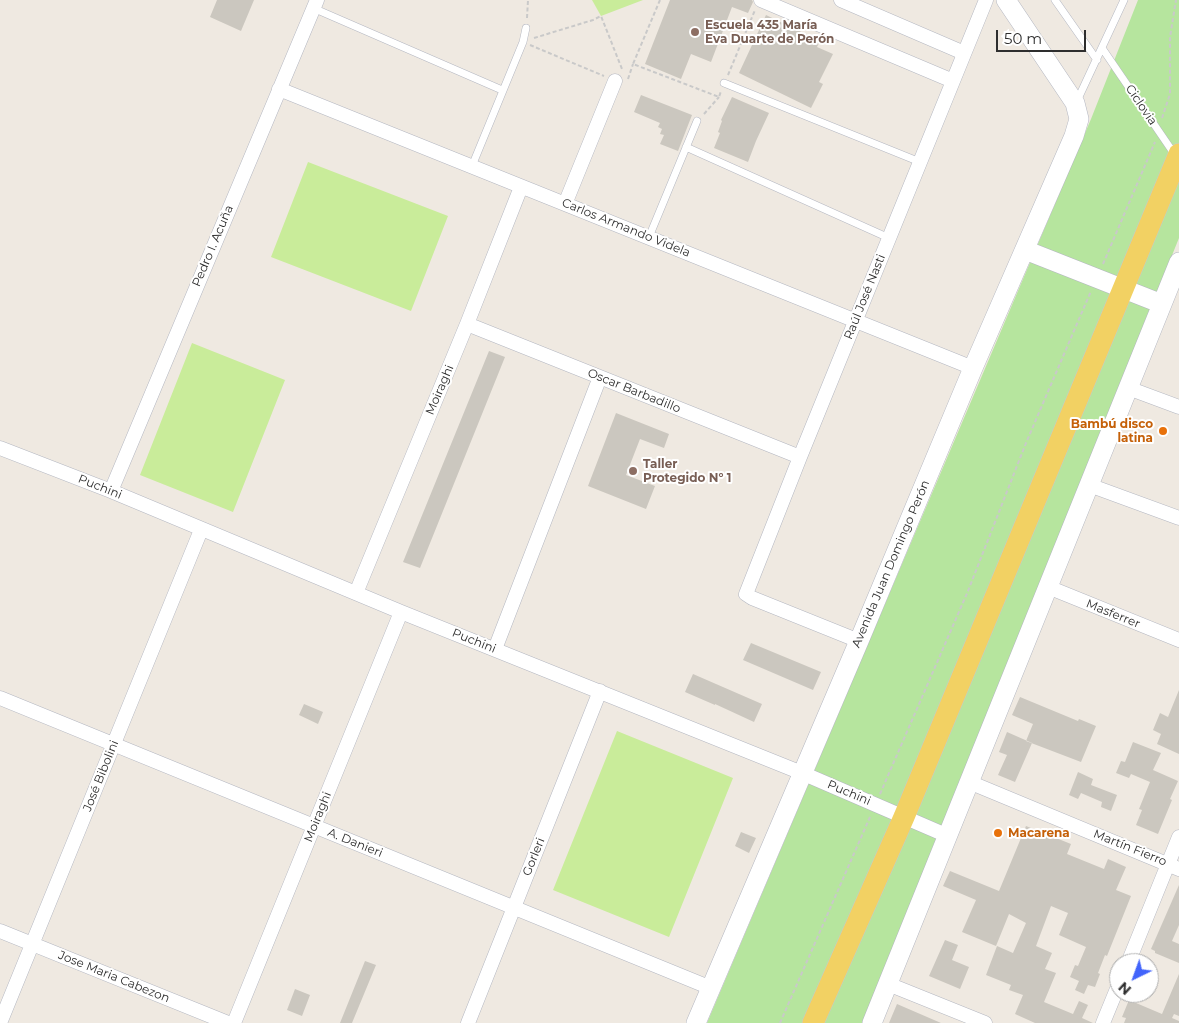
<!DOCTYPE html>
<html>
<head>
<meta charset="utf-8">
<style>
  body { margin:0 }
  #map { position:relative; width:1179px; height:1023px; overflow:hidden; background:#efe9e1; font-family:Montserrat,sans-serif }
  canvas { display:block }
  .north { position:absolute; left:1109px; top:953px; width:50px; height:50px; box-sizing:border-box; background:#fff; border:1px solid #ababab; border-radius:50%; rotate:222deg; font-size:14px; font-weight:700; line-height:20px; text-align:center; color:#2e2e2e }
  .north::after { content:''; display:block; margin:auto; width:18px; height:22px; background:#4264fb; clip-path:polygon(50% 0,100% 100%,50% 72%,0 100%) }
  .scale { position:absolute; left:996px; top:30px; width:90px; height:22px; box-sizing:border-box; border:2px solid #2e2e2e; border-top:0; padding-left:6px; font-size:15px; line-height:18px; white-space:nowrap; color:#2e2e2e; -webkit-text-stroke:4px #fff; paint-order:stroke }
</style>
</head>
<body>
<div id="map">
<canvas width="1179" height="1023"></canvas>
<div class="north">N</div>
<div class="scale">50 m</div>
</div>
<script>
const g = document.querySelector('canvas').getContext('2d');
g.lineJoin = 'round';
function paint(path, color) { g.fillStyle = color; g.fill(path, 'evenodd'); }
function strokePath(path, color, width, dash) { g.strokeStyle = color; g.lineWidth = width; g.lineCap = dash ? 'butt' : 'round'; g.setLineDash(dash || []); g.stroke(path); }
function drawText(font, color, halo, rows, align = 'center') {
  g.font = font + ' Montserrat,sans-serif'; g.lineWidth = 4; g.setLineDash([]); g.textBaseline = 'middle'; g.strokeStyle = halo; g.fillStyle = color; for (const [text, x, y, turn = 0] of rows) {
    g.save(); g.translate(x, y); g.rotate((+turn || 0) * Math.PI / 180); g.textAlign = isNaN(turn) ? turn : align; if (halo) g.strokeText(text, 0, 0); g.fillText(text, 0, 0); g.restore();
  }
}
paint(new Path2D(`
  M1138,0h41v238l-317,785h-155l384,-904z`), '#b6e59e');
paint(new Path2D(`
  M592,0h51l-42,16z
  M308,162l140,54 -37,95 -140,-54z
  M192,343l93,37 -52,132 -93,-37z
  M617,731l116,47 -64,159 -116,-47z`), '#c9ec9a');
paint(new Path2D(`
  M217,0h37l-13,31 -31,-14z
  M670,0h82l1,2 -5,11 -16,-6 -21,55 -20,-8 -10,25 -36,-15z
  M766,15l54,26 -3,6 16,7 -14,28 4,2 -12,24 -72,-35z
  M641,95l51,20 -14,36 -18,-7 4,-9 -4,-1 2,-5 -4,-2 2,-4 -26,-11z
  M732,97l37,16 -13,28 -8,21 -34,-14 6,-15 -2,-1 4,-11 -1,-1z
  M489,351l16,6 -85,211 -17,-6z
  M616,413l53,21 -5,14 -24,-9 -14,36 29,11 -9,23 -58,-23z
  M751,643l70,29 -8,18 -70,-30z
  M693,674l69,30 -8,18 -39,-18v1l-30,-13z
  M1179,690v64l-22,-10 4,-10 -8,-4 7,-17 8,4z
  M1020,697l58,24 1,-2 17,7 -15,36 -55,-21 7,-17 -21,-9z
  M304,704l19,8 -5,12 -19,-9z
  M1007,732l25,11 -17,39 -17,-7 9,-20 -8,-3z
  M1133,742l28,11 -8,17 25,11 -8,18 2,1 -14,34 -22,-9 6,-15 -3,-1 11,-27 -19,-8 -2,4 -13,-5 5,-12 4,1z
  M1078,772l15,7 -2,6 26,10 -6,16 -10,-4 1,-5 -21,-9 -3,6 -9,-4z
  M1026,826l45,18 -4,10 37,15 4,-10 18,8 -10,23 15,6 -24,60 -2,-1 -7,18 2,1 -5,13 -7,-2 -4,9 -9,-4 4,-9 -9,-4 5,-12 3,1 8,-19 -27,-12 9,-22 -17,-7 -15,40 16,7 -7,16 11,4 -12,29 29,12 6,-13 9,4 -6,13 11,5h-58l-20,-9 8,-19 -14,-5 2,-5 -25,-10 11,-29 16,7 13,-30 -17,-9 -13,32 -34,-14 14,-32 -33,-14 7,-15 49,20z
  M741,832l15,6 -7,15 -14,-7z
  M1179,885v40l-7,16 7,3v19l-24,-10v-2l-4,-2z
  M945,940l13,5 -6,15 17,7 -9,22 -31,-13z
  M365,961l11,4 -24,58h-12z
  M1179,974v42l-5,-2 -2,4 7,3v2h-55l2,-5 -4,-1 7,-17 33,14z
  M295,989l15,6 -8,21 -15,-6z
  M897,1004l44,19h-52z`), '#cbc7bf');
const service = new Path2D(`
  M1055,0l42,60
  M313,8l189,82
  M1102,48l73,107
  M724,83l196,79
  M1077,101l47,-101
  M686,147l203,91
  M472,166l51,-124 3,-14
  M649,237l48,-116`);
const minor = new Path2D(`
  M761,0l192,81
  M841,0l123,53
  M279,89l694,279
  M565,204l50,-123
  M467,324l333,133
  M1128,388l51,19
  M0,448l111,43 290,121 401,161 146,63
  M1089,485l90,33
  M111,491l206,-491
  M1048,587l131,53
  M356,593l111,-269 54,-137
  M859,641l-107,-43 -6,-4 54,-137 186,-457
  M495,649l105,-272
  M0,698l711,290
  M969,782l210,87
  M0,931l228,92
  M1128,963l51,-126
  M888,984l97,39
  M0,1023l201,-493
  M234,1023l167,-411
  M468,1023l132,-332
  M1103,1023l16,-39`);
const secondary = new Path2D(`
  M1025,250l137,54
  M696,1023l163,-382 114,-273 101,-232 5,-17 -4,-16 -69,-103
  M872,1023l307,-761`);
const primary = new Path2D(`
  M813,1023l91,-206 275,-663`);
strokePath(service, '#b4b7c1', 8);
strokePath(minor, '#b4b7c1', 15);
strokePath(secondary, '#b4b7c1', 20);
strokePath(primary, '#c9c9c9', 22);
strokePath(new Path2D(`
  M660,0l-27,64 86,33 2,-6
  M527,18l1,-18
  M534,38l59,-18 8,-4 21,53
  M530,45l74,31
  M728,75l27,-65
  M628,79l5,-15
  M704,114l15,-17
  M1162,118l8,-24v-57l6,-37
  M1103,264l52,-122
  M880,794l88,-203 58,-148 65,-152
  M780,1023l90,-206`), '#c9c9c9', 2, [4, 2.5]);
strokePath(service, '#fff', 7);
strokePath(minor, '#fff', 14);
strokePath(secondary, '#fff', 19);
strokePath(primary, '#f2d163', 21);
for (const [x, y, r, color] of [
  [695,32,5,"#8d6e63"],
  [1163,431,5,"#e8710a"],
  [633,471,5,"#8d6e63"],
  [998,833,5,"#e8710a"]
]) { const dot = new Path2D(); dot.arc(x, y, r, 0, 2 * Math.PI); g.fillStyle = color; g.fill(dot); strokePath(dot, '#fff', 2); }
drawText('bold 12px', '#785e54', '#fff', [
  ["Escuela 435 María",705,25],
  ["Eva Duarte de Perón",705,39],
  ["Taller",643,464],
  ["Protegido N° 1",643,478]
], 'left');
drawText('12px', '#2e2e2e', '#fff', [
  ["Ciclovia",1141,105,56],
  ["Carlos Armando Videla",626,228,22],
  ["Pedro I. Acuña",213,246,-67],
  ["Raúl José Nasti",865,297,-68],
  ["Moiraghi",440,390,-67],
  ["Oscar Barbadillo",634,391,22],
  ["Puchini",100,487,22],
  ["Avenida Juan Domingo Perón",891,564,-67],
  ["Masferrer",1113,614,22],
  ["Puchini",474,641,22],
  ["José Bibolini",101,776,-68],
  ["Puchini",849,793,23],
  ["Moiraghi",318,817,-68],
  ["A. Danieri",355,843,22],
  ["Martín Fierro",1130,848,22],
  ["Gorleri",534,857,-68],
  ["Jose Maria Cabezon",114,977,22]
]);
drawText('bold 12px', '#c56008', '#fff', [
  ["Bambú disco",1153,424],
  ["latina",1153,438],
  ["Macarena",1008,833,"left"]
], 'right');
</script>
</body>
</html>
